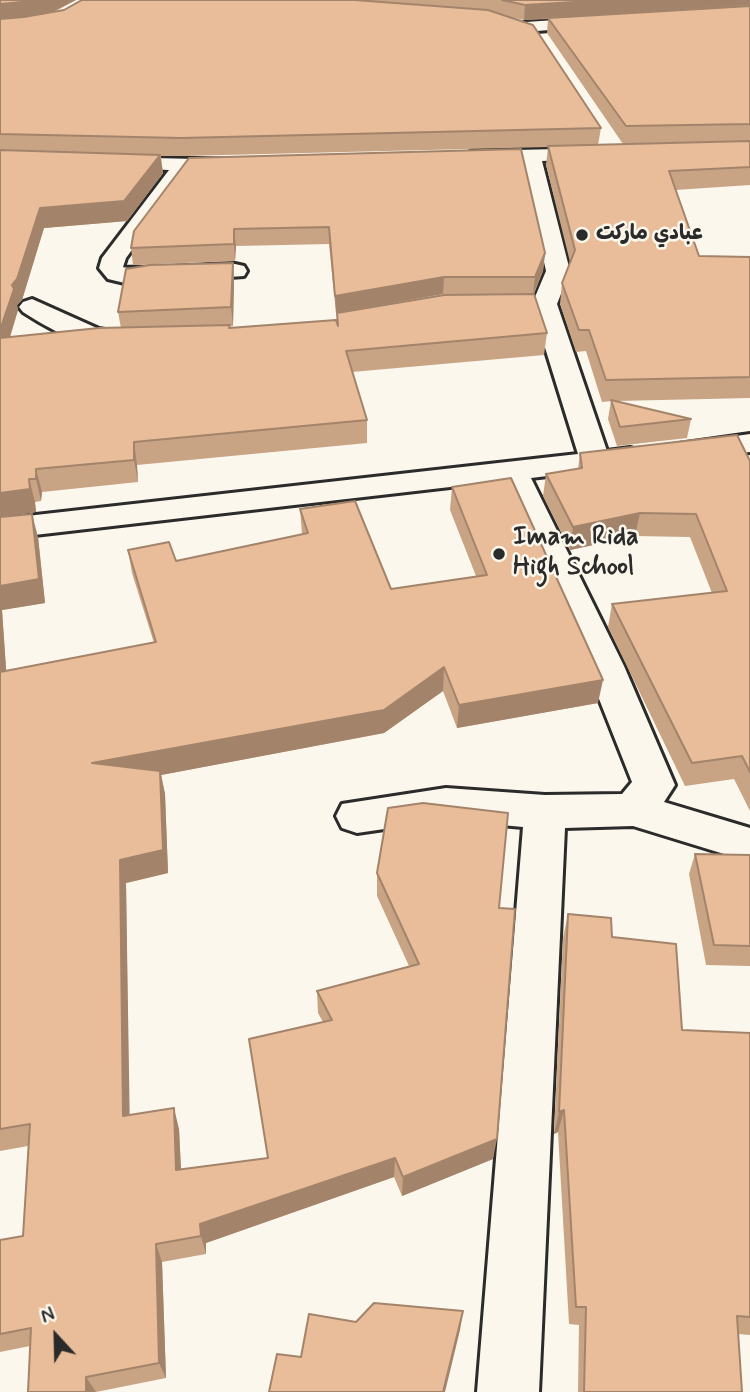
<!DOCTYPE html>
<html>
<head>
<meta charset="utf-8">
<style>
  body { margin:0 }
  #map { position:relative; width:750px; height:1392px; overflow:hidden; background:#fbf7ec; font-family:Mynerve,sans-serif }
  canvas { display:block }
  .north { position:absolute; left:21px; top:1301px; width:70px; height:70px; -webkit-text-stroke:5px #fbf7ec; paint-order:stroke; rotate:338deg; font-size:19px; font-weight:700; line-height:28px; text-align:center; color:#2b2b2b }
  .north::after { content:''; display:block; margin:auto; width:24px; height:32px; background:#2b2b2b; clip-path:polygon(50% 0,100% 100%,50% 72%,0 100%) }
</style>
</head>
<body>
<div id="map">
<canvas width="750" height="1392"></canvas>
<div class="north">N</div>
</div>
<script>
const g = document.querySelector('canvas').getContext('2d');
g.lineJoin = 'round';
function strokePath(path, color, width, dash) { g.strokeStyle = color; g.lineWidth = width; g.lineCap = dash ? 'butt' : 'round'; g.setLineDash(dash || []); g.stroke(path); }
function paint(path, color) { g.fillStyle = color; g.fill(path, 'evenodd'); }
function drawText(font, color, halo, rows, align = 'center') {
  g.font = font + ' Mynerve,"Playpen Sans Arabic",sans-serif'; g.lineWidth = 5; g.setLineDash([]); g.textBaseline = 'middle'; g.strokeStyle = halo; g.fillStyle = color; for (const [text, x, y, turn = 0] of rows) {
    g.save(); g.translate(x, y); g.rotate((+turn || 0) * Math.PI / 180); g.textAlign = isNaN(turn) ? turn : align; if (halo) g.strokeText(text, 0, 0); g.fillText(text, 0, 0); g.restore();
  }
}
const street = new Path2D(`
  M600,17l8,5 -2,3 -80,7 -8,-5 8,-5z
  M601,148l10,6 -3,4 -66,3 28,110 -13,33 50,147 23,-3 11,3 4,6 -4,6 -11,3 -99,12 93,188 51,119 -11,17 86,26v34l-117,-36 -68,2 -26,564h-62l46,-565 -77,-7 -89,13 -15,-5 -6,-12 6,-12 104,-16 99,7 77,-1 10,-12 -46,-116 -84,-185 -502,58v-20l578,-65 -44,-142 -57,-2 -4,-5 4,-5 58,-3 11,-26 -24,-109 -50,1 -10,-6 10,-6z
  M108,157l133,3 3,4 -3,4 -51,2 -64,88 -3,9c7,3 96,-3 112,-3l9,2 3,5 -3,5 -115,8 -21,-5 -9,-11 3,-10 67,-88 -68,-3 -3,-4z
  M32,299l67,30 37,6 4,6 -4,6c-38,9 -82,-15 -113,-35l-4,-5 4,-5z
  M750,434v18l-60,7 -11,-3 -4,-6 4,-6z`);
strokePath(street, '#2b2b2b', 6);
paint(street, '#fbf7ec');
paint(new Path2D(`
  M0,0h76l-22,12 10,-2 18,-10h668v185l-75,5 24,66 51,1v141l-133,3 74,18 -4,19 -70,8 -9,-27 3,-18 -9,1 -16,-51 -10,1 -16,-48 2,-21 8,-21 -24,-97 2,-18 -365,9h-22l2,17 -36,48 -83,7 -22,72 -5,5 1,5 -8,27 111,-9 -3,-16 115,-49 1,18 -1,45h-3v2l107,-6 143,-28h-37l-107,19 -7,-69 -93,2 -1,15 -102,4 -2,-17 58,-90 356,95 -2,18 -9,23 13,39 -3,22 -192,17 15,48v23l-230,22 1,17 -96,10 -1,9 -6,1 1,10 -36,5zM505,16l19,4 24,-1 -1,14 76,111 -25,1 3,-17z
  M580,453l170,8v350l-16,-32 -49,7 -77,-159 4,-23 100,-11 -22,-56 -55,-1 -65,14 -27,-54 3,-22 32,-5z
  M452,487l146,216 -141,25 -14,-37 -59,42 -223,42 4,19 3,79 -42,10 3,232 50,14 2,41 87,-12 55,-136 -5,-9 -1,-22 92,-25 -32,-70v-23l122,35 -6,251 -91,37 -8,-19 -188,66v11l-44,8 4,116 -70,14h-68l2,-46 -30,6v-112l23,-4 5,-90 -28,5v-634l38,20 7,66 -43,7 4,61 148,-28 -22,-70 -4,-23 48,11 126,-27 -2,-25 91,80 85,-13 -26,-66z
  M695,854l55,1v111l-44,-1 -17,-91z
  M568,914l44,23 70,93 68,3v302l-12,-1 4,58h-164l1,-67 -10,-1 -11,-192 -4,2 9,-196z`), '#c8a384');
paint(new Path2D(`
  M44,0h32l-30,15 -46,4v-15z
  M607,0h143v5l-226,15 1,-15z
  M160,155l3,18 -36,48 -83,7 -22,72 -5,5 1,5 -15,50 -3,-11v-19l12,-45 28,-77z
  M234,229l2,17 -1,15 -1,-17z
  M545,253l-2,18 -10,23 2,-17z
  M233,263l1,18 -1,45 -2,-19z
  M444,277l-1,17 -107,19 -1,-17z
  M134,442l3,23 1,17 -4,-22z
  M36,469l6,23 -1,9 -5,-22z
  M29,479l6,23 1,10 -36,5v-24z
  M640,513l-5,23 -65,14 3,-23z
  M32,514l6,23 7,66 -43,7 6,86 -8,-24v-86z
  M444,667l-1,24 -59,42 -223,42 4,19 3,79 -42,10 4,254 -7,-21 -31,-353z
  M603,680l-5,23 -141,25 2,-23z
  M174,1108l5,21 3,61 -6,-20z
  M564,1110l-6,22 -4,2 5,-22z
  M497,1139l-4,20 -91,37 1,-19z
  M395,1158l-1,19 -188,66v11l-5,-18 -1,-12z
  M156,1244l6,18 4,116 -7,-15z
  M463,1311l-3,19 -15,62h-2z
  M86,1377l10,15h-10z`), '#a3846b');
const building = new Path2D(`
  M0,0h44l-44,4z
  M82,0h273l133,10 45,15 68,103 -420,10 -181,-4v-115l24,-2 40,-7z
  M502,0h105l-82,5z
  M750,6v118l-124,2 -78,-108z
  M750,141v26l-81,4 30,85 51,1v120l-144,3 -17,-50h-10l-17,-47 13,-33 -27,-104z
  M521,149l24,104 -10,24h-91l-109,19 -6,-69 -95,2v15l-103,4 3,-17 55,-73z
  M0,150l160,5 -36,46 -84,7 -23,71 -5,6 2,4 -14,41z
  M233,263l-2,44 -113,5 8,-43 24,-4z
  M534,294l13,39 -201,18 21,69 -233,22v18l-98,9v10h-7l1,10 -30,4v-155l99,-10 131,-3 -1,3 107,-8 2,6 -1,-13 107,-18z
  M611,400l80,19 -71,8z
  M737,435l13,26v311l-8,-16 -50,7 -80,-159 115,-13 -31,-77 -56,-1 -67,14 -27,-53 36,-6 -2,-15z
  M511,478l92,202 -144,25 -15,-38 -60,43 -292,53 68,8 3,79 -43,10 3,256 51,-8 2,62 92,-12 -19,-119 83,-19 -15,-29 102,-27 -42,-91 11,-65 35,-5 85,10 -9,95 16,1 -18,230 -94,38 -8,-19 -195,66 1,12 -45,8 3,119 -73,14v15h-58l3,-64 -31,6v-94l23,-4 7,-112 -30,5v-457l156,-30 -28,-92 41,-8 7,19 132,-28 -8,-24 55,-8 36,88 96,-14 -35,-88z
  M32,514l7,65 -39,7v-69z
  M695,854l55,1v91l-36,-1z
  M568,914l43,4 1,19 64,7 6,86 68,3v284l-13,-1 5,76h-158l2,-85h-10l-12,-197 -5,2z
  M374,1303l89,8 -20,81h-174l8,-38 24,3 8,-43 47,8z`);
paint(building, '#e9bd99');
strokePath(building, '#a3846b', 2);
for (const [x, y, r, color] of [
  [582,235,7,"#2b2b2b"],
  [499,554,7,"#2b2b2b"]
]) { const dot = new Path2D(); dot.arc(x, y, r, 0, 2 * Math.PI); g.fillStyle = color; g.fill(dot); strokePath(dot, '#fbf7ec', 2.5); }
drawText('bold 21px', '#2b2b2b', '#fbf7ec', [
  ["عبادي ماركت",596,235]
], 'left');
drawText('bold 26px', '#2b2b2b', '#fbf7ec', [
  ["Imam Rida",513,539],
  ["High School",513,569]
], 'left');
</script>
</body>
</html>
